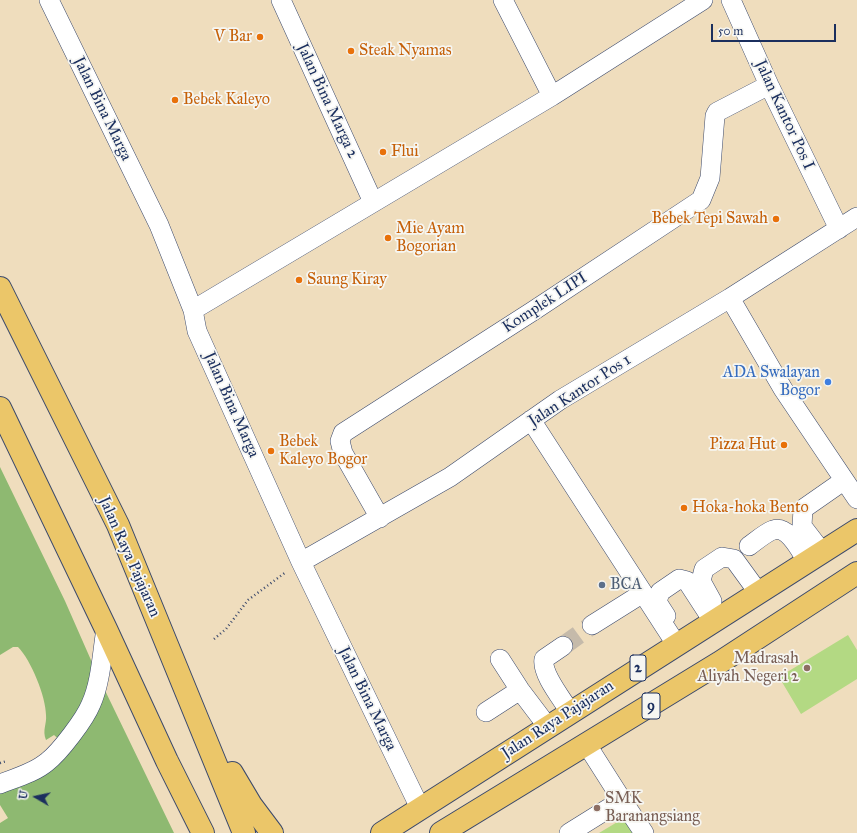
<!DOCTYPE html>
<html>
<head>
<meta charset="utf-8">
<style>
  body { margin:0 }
  #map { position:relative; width:857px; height:833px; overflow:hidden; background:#efddbd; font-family:"IM FELL Great Primer",serif }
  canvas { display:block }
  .north { position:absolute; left:16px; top:777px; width:40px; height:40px; -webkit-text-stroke:3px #f6f6f2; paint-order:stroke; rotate:279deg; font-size:11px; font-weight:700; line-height:16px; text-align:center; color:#1b2f5e }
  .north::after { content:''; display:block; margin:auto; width:14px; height:18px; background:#1b2f5e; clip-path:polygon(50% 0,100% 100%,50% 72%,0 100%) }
  .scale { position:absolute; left:711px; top:24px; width:125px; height:18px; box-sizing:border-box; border:2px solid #1b2f5e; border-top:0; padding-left:5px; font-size:12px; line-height:14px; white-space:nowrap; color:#1b2f5e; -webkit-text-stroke:3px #f6f6f2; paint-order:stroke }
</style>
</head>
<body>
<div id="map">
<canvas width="857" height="833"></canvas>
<div class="north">U</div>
<div class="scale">50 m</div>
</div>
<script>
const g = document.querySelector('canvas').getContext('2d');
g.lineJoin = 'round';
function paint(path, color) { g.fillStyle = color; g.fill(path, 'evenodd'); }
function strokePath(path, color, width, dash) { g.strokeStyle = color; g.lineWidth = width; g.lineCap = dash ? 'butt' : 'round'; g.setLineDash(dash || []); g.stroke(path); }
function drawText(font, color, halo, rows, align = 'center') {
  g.font = font + ' "IM FELL Great Primer",serif'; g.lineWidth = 3.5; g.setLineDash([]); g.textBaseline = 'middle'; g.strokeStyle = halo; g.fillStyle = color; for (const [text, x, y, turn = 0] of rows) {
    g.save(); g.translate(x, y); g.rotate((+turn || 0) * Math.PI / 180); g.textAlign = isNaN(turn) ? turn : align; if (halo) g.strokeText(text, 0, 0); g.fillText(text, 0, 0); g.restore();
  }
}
paint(new Path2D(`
  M848,635l9,15v29l-56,35 -22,-37z
  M629,815l11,18h-41z`), '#b3d983');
paint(new Path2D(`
  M0,467l65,134 33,75 76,157h-174v-10l8,-5 -8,-13v-21l63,-41 -9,-8 -8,5c-4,-10 1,-16 0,-25 0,-18 -15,-55 -28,-68h-5l-13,8z`), '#8eb971');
strokePath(new Path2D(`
  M563,646l29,-21`), '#c5baaa', 19, [19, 10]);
const minor = new Path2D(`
  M49,0l110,225 34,85 4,21 104,231 119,246
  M281,0l92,202
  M503,0l49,96
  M731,0l38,85 70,144
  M730,298l53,91 74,110
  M193,310l359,-214 151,-96
  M531,420l145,224
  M380,518l-37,-65 -3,-12 3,-8 190,-122 168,-111 9,-22 5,-62 2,-4 52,-27
  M749,546c7,-5 16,-13 24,-16 16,-5 27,21 34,31
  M822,552l-20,-26 1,-17 33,-23
  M301,562l149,-85 110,-77 170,-102 127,-81
  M712,601l-11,-20 3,-12 18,-12 12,2 24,33
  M666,616l-9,-14 3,-10 19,-13 8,2 26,40
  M592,625l51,-32
  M563,646l-19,13c-3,15 19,41 26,53
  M500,659l20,31 28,37
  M486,712l34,-22
  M587,745l35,55
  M0,784c15,-6 34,-11 47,-22 13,-10 38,-43 44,-58 10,-22 11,-51 15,-75
  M569,833l53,-33 22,33`);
const highway = new Path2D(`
  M0,288l118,237 126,308
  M0,408l106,221 61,132 36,72
  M232,773l19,32 21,28
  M382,833l475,-303
  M441,833l278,-170 138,-90`);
strokePath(minor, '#3b496c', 20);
strokePath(highway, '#3b496c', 24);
strokePath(new Path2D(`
  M214,639l12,-10 22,-29 38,-28
  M0,763l7,-2`), '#3b496c', 2.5, [1, 3]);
strokePath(minor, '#fff', 19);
strokePath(highway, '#ebc669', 22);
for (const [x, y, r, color] of [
  [260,37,4,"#e8710a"],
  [351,51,4,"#e8710a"],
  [175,100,4,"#e8710a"],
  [383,152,4,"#e8710a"],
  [776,219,4,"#e8710a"],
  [388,238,4,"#e8710a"],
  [299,280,4,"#e8710a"],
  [828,382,4,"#3f7fe0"],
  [784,445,4,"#e8710a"],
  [271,451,4,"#e8710a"],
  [684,508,4,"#e8710a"],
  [602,585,4,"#5c6f8a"],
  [807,668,4,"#8d6e63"],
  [597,808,4,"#8d6e63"]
]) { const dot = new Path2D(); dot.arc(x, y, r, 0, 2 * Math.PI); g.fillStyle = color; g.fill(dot); strokePath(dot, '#f6f6f2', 1.5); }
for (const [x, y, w] of [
  [638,668,16],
  [651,706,18]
]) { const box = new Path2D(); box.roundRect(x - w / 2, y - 13, w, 26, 3); g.fillStyle = '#f6f6f2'; g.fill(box); strokePath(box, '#1b2f5e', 1); }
drawText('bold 15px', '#1b2f5e', null, [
  ["2",638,668],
  ["9",651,706]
]);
drawText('16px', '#c56008', '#f6f6f2', [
  ["V Bar",252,37,"right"],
  ["Steak Nyamas",359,51],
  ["Bebek Kaleyo",183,100],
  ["Flui",391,152],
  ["Bebek Tepi Sawah",768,219,"right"],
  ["Mie Ayam",396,229],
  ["Bogorian",396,247],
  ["Saung Kiray",307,280],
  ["Bebek",279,442],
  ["Kaleyo Bogor",279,460],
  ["Pizza Hut",776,445,"right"],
  ["Hoka-hoka Bento",692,508]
], 'left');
drawText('16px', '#1b2f5e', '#f6f6f2', [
  ["Jalan Bina Marga 2",327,101,65],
  ["Jalan Bina Marga",102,109,64],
  ["Jalan Kantor Pos I",784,115,65],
  ["Komplek LIPI",545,303,-33],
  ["Jalan Kantor Pos 1",580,391,-33],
  ["Jalan Bina Marga",231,405,66],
  ["Jalan Raya Pajajaran",129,557,66],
  ["Jalan Bina Marga",367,699,64],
  ["Jalan Raya Pajajaran",558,720,-33]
]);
drawText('16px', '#366cbe', '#f6f6f2', [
  ["ADA Swalayan",820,373],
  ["Bogor",820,391]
], 'right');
drawText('16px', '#4e5e75', '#f6f6f2', [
  ["BCA",610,585]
], 'left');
drawText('16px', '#785e54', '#f6f6f2', [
  ["Madrasah",799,659],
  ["Aliyah Negeri 2",799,677],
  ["SMK",605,799,"left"],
  ["Baranangsiang",605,817,"left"]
], 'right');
</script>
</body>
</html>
